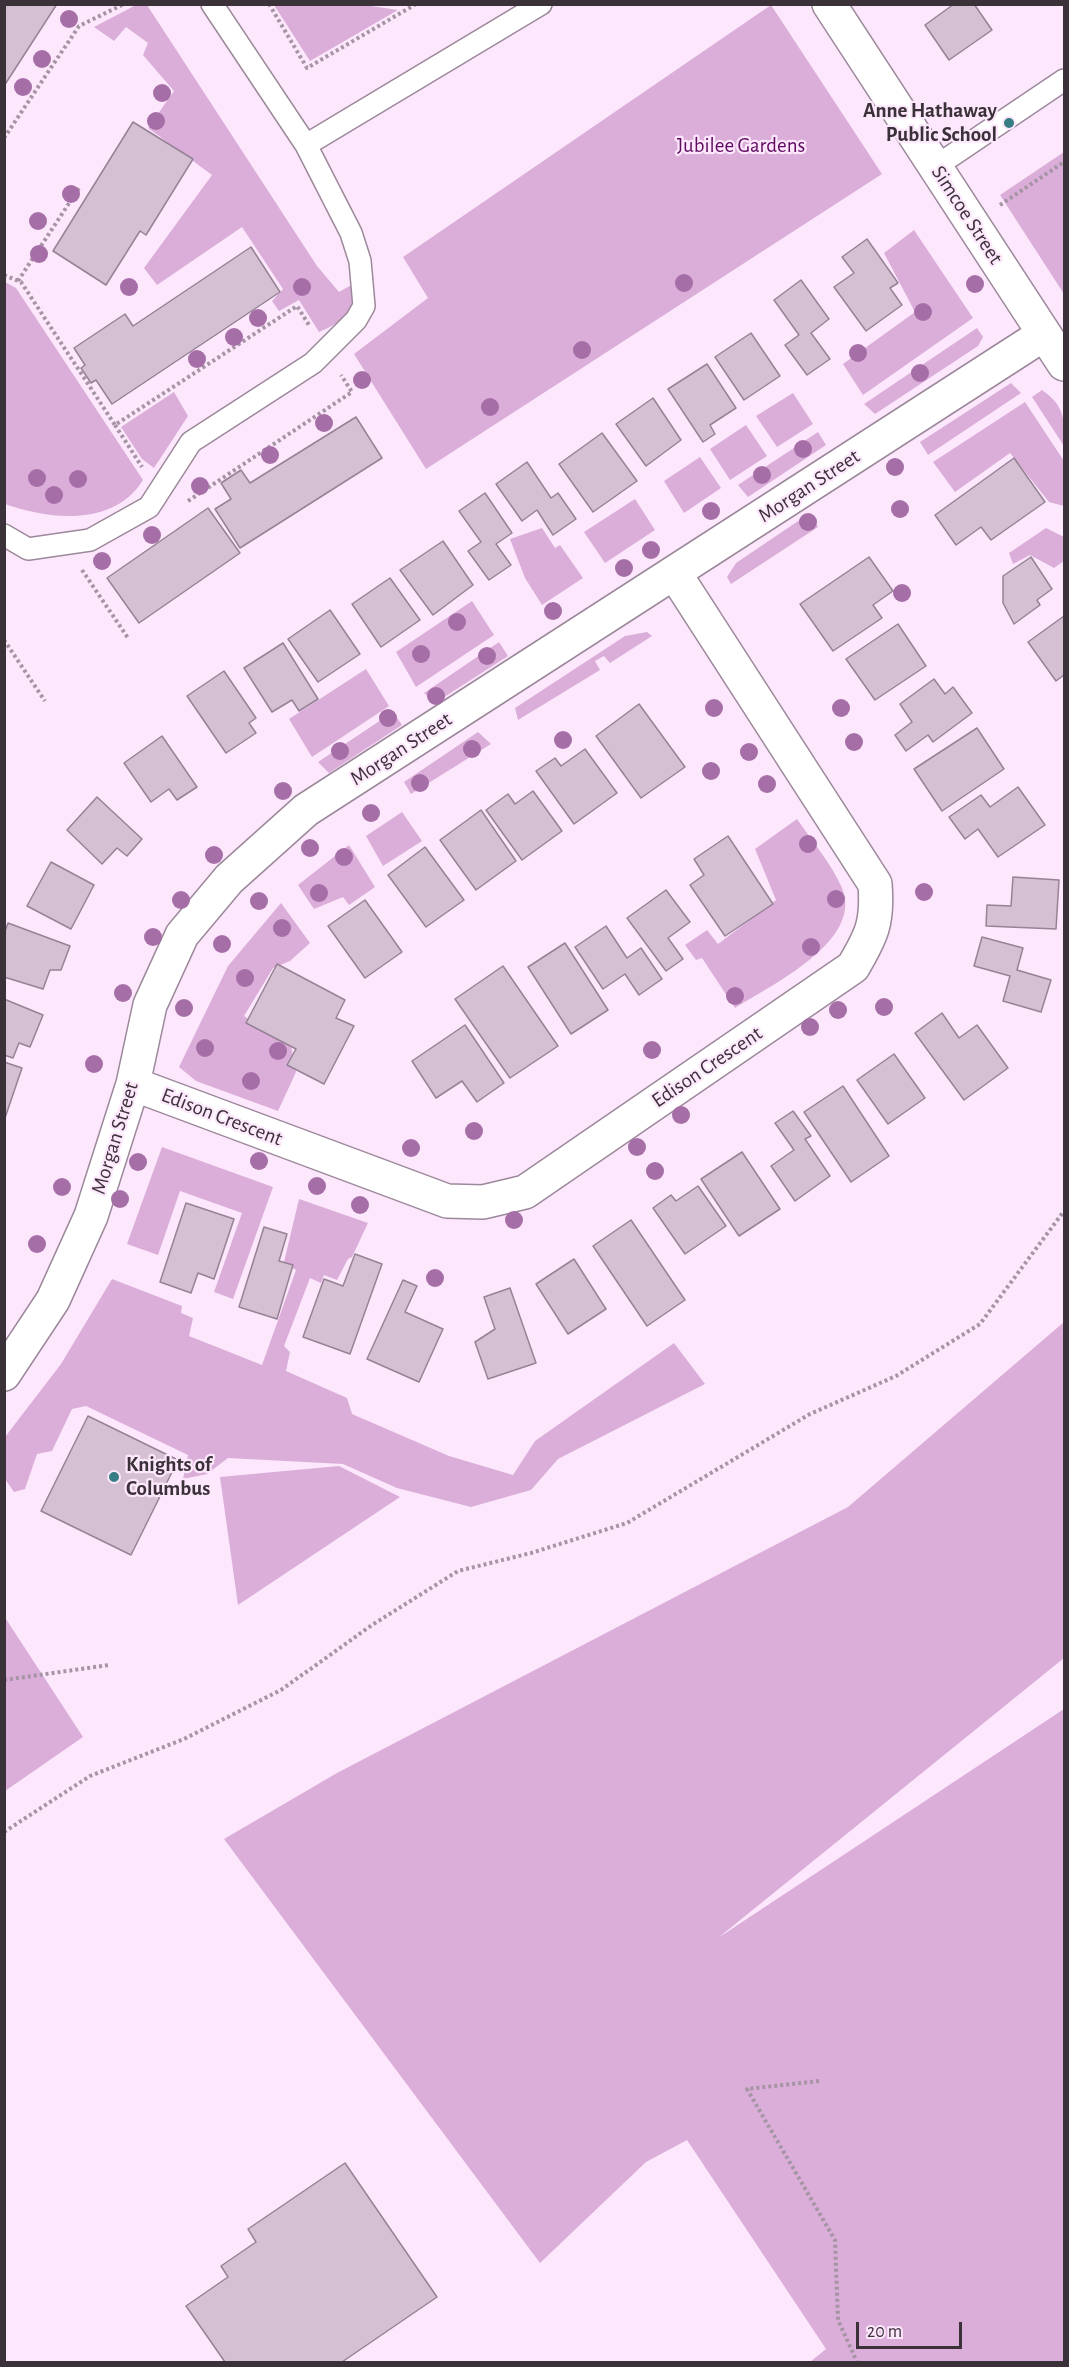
<!DOCTYPE html>
<html>
<head>
<meta charset="utf-8">
<style>
  body { margin:0 }
  #map { position:relative; width:1069px; height:2367px; overflow:hidden; background:#fde7fc; font-family:"Alegreya Sans",sans-serif }
  canvas { display:block }
  .frame { position:absolute; inset:0; border:6px solid #3a3139; pointer-events:none }
  .scale { position:absolute; left:856px; top:2322px; width:106px; height:27px; box-sizing:border-box; border:3px solid #3a3139; border-top:0; padding-left:8px; font-size:18px; line-height:21px; white-space:nowrap; color:#3a3139; -webkit-text-stroke:4px #fde7fc; paint-order:stroke }
</style>
</head>
<body>
<div id="map">
<canvas width="1069" height="2367"></canvas>
<div class="frame"></div>
<div class="scale">20 m</div>
</div>
<script>
const g = document.querySelector('canvas').getContext('2d');
g.lineJoin = 'round';
function paint(path, color) { g.fillStyle = color; g.fill(path, 'evenodd'); }
function strokePath(path, color, width, dash) { g.strokeStyle = color; g.lineWidth = width; g.lineCap = dash ? 'butt' : 'round'; g.setLineDash(dash || []); g.stroke(path); }
function drawText(font, color, halo, rows, align = 'center') {
  g.font = font + ' "Alegreya Sans",sans-serif'; g.lineWidth = 4.5; g.setLineDash([]); g.textBaseline = 'middle'; g.strokeStyle = halo; g.fillStyle = color; for (const [text, x, y, turn = 0] of rows) {
    g.save(); g.translate(x, y); g.rotate((+turn || 0) * Math.PI / 180); g.textAlign = isNaN(turn) ? turn : align; if (halo) g.strokeText(text, 0, 0); g.fillText(text, 0, 0); g.restore();
  }
}
paint(new Path2D(`
  M357,4l41,6 -88,51 -36,-56z
  M136,5h11l170,261 22,26 16,-9c3,27 -12,39 -36,49l-20,-32 -20,11 -7,-10 11,-12 -41,-62 -85,58 -13,-17 68,-93 -64,-47 26,-37 -31,-36 5,-12 -22,-16 -12,14 -20,-14z
  M771,5l111,169 -456,295 -72,-115 74,-56 -25,-41z
  M1064,152v142l-64,-99z
  M914,230l59,88 -110,77 -20,-31 72,-52 -31,-59z
  M5,282l11,6 127,192c-29,47 -93,40 -138,24z
  M977,328l6,9 -5,9 -103,68 -11,-10z
  M1011,383l10,10 -93,62 -8,-13z
  M1042,390c23,16 23,30 22,56l-32,-49z
  M174,392l14,24 -34,52 -12,-9 -21,-32z
  M793,393l20,31 -36,23 -21,-31z
  M1025,402l39,59v45l-15,-4 -39,-49 -55,39 -22,-30z
  M746,425l21,31 -37,24 -20,-31z
  M818,432l8,13 -78,52 -10,-12z
  M700,457l21,31 -37,25 -20,-32z
  M635,499l20,31 -50,33 -21,-31z
  M810,513l8,14 -87,57 -4,-7 9,-14z
  M542,528l13,20 5,-3 23,33 -41,27 -17,-27 -15,-39z
  M1046,528l18,9v24l-10,7 -24,-13 -17,9 -4,-11z
  M472,601l22,34 -78,52 -20,-35z
  M647,632l5,4 -42,27 -6,-7 -9,5 5,9 -82,50 -3,-12 110,-72z
  M499,642l9,14 -73,47 -11,-10z
  M366,669l23,37 -77,51 -23,-38z
  M393,712l9,13 -73,48 -11,-11z
  M478,732l13,12 -80,50 -7,-12z
  M402,812l20,29 -39,25 -17,-30z
  M797,819c15,22 34,44 45,69 22,53 -71,97 -107,120l-33,-50 -6,2 -11,-15 22,-15 11,14 58,-44 -21,-51z
  M349,845l26,42 -26,18 -6,-8 -29,12 -16,-24z
  M281,903l29,40 -20,18 -17,7 -29,48 47,30 5,26 -18,39 -82,-30 -17,-14 49,-101z
  M162,1147l111,40 -40,112 -19,-7 28,-79 -62,-22 -22,64 -31,-11z
  M299,1199l69,24 -16,34 -4,2 -11,21 -13,-5 -3,8 -11,-5 -26,68 6,6 -4,19 61,27 5,16 97,42 64,19 22,-34 139,-98 31,41 -147,75 -27,31 -60,17 -74,-19 -54,-24 -115,-6 -21,16 -24,5 5,-24 -102,-49 -14,3 -20,42 -15,3 -12,35 -11,3 -9,-13v-42l56,-73 51,-85 70,27 -1,7 12,5 -4,18 73,29 34,-95 -12,-8z
  M1064,1322v336l-346,280 346,-229v653h-254l16,-13 -139,-209 -41,22 -106,101 -316,-424 113,-66 511,-266z
  M339,1466l61,31 -162,108 -18,-128z
  M4,1616l79,121 -78,54h-1z`), '#daaed9');
const building = new Path2D(`
  M4,4h53l-53,82z
  M954,4h20l18,26 -43,30 -24,-35z
  M133,122l60,37 -47,76 -6,-4 -34,54 -53,-34z
  M867,239l31,44 -8,5 12,17 -36,26 -32,-44 20,-14 -12,-16z
  M251,247l29,45 -168,112 -16,-24 -5,3 -10,-15 4,-3 -11,-17 51,-34 8,12z
  M801,280l28,39 -18,14 19,26 -23,16 -22,-30 14,-10 -25,-35z
  M751,333l29,43 -36,24 -29,-43z
  M707,364l29,44 -26,17 5,9 -12,8 -35,-53z
  M653,398l28,42 -35,26 -30,-42z
  M356,417l26,41 -142,90 -25,-39 16,-10 -10,-16 20,-13 9,13z
  M602,433l35,48 -44,31 -34,-48z
  M1014,458l31,44 -54,38 -10,-13 -25,18 -21,-30z
  M527,462l24,36 7,-5 18,26 -23,16 -16,-25 -15,11 -26,-37z
  M485,493l27,40 -16,11 15,21 -22,15 -21,-29 13,-9 -22,-31z
  M208,508l32,45 -101,70 -32,-45z
  M443,541l30,44 -40,30 -33,-45z
  M869,557l24,34 -20,14 9,13 -49,33 -33,-47z
  M1031,557l21,32 -15,11 3,5 -26,19 -11,-21v-27z
  M390,578l30,42 -39,27 -29,-43z
  M330,610l30,44 -42,28 -30,-43z
  M1064,616v59l-8,6 -28,-39z
  M898,624l28,42 -51,34 -29,-41z
  M283,643l35,56 -19,12 -7,-11 -20,12 -28,-44z
  M224,671l32,47 -7,5 7,10 -30,20 -39,-57z
  M934,679l11,15 8,-7 19,26 -39,29 -5,-7 -22,16 -11,-16 17,-13 -12,-18z
  M639,704l46,63 -44,31 -45,-62z
  M977,728l27,41 -62,42 -28,-42z
  M162,736l35,51 -20,13 -8,-11 -18,13 -27,-39z
  M585,749l32,44 -43,31 -38,-53 19,-13 6,8z
  M1018,787l27,38 -47,32 -20,-28 -13,10 -16,-22 32,-22 9,12z
  M533,791l29,40 -40,29 -36,-50 22,-16 7,10z
  M97,797l45,42 -15,17 -10,-8 -15,16 -35,-34z
  M481,810l35,51 -40,29 -36,-50z
  M728,836l45,68 -48,32 -35,-51 14,-10 -10,-16z
  M425,847l39,53 -38,27 -38,-52z
  M51,862l43,23 -23,44 -44,-23z
  M1013,877l46,3 -3,49 -70,-3 1,-21 24,1z
  M666,890l24,32 -22,16 15,21 -17,12 -39,-53z
  M365,900l37,52 -37,26 -37,-52z
  M8,923l62,23 -9,24h-11l-7,19 -39,-12v-43z
  M606,926l21,32 14,-10 21,31 -23,16 -14,-21 -22,15 -28,-42z
  M982,937l41,11 -6,22 34,10 -10,32 -38,-11 7,-25 -36,-10z
  M565,943l43,67 -37,24 -43,-67z
  M277,964l68,36 -9,18 18,8 -30,58 -37,-19 9,-16 -50,-26z
  M503,966l55,80 -48,32 -55,-79z
  M4,999l39,16 -13,32 -11,-4 -6,15 -9,-3z
  M942,1013l17,25 18,-13 31,43 -44,32 -49,-67z
  M465,1025l39,58 -27,19 -15,-21 -26,17 -24,-37z
  M894,1054l31,44 -37,26 -31,-44z
  M4,1062l18,6 -17,50h-1z
  M843,1086l46,70 -38,26 -47,-70z
  M793,1111l18,25 -6,3 25,37 -35,25 -24,-35 23,-16 -19,-27z
  M742,1152l38,57 -41,27 -38,-57z
  M698,1186l28,40 -41,28 -32,-46 18,-13 5,6z
  M186,1203l48,16 -20,60 -16,-6 -7,20 -31,-11z
  M631,1220l54,80 -38,26 -54,-80z
  M264,1227l23,7 -8,27 14,4 -16,54 -38,-12z
  M355,1254l27,10 -32,90 -47,-17 21,-58 19,7z
  M574,1259l32,50 -38,25 -32,-50z
  M403,1280l14,6 -12,26 38,17 -24,53 -52,-23z
  M510,1288l26,75 -48,16 -13,-37 20,-13 -11,-32z
  M88,1416l90,44 -47,95 -90,-44z
  M345,2163l92,134 -95,65h-117l-39,-56 42,-29 -7,-11 35,-24 -8,-13z`);
paint(building, '#d4bfd3');
strokePath(building, '#968295', 1.5);
const lane = new Path2D(`
  M212,4l94,141 235,-141
  M935,167l129,-87
  M4,535l24,14 62,-9 59,-33 42,-65 122,-79 43,-43 8,-14 -4,-45 -9,-28 -45,-88`);
const street = new Path2D(`
  M829,4l235,360
  M133,1084l314,117 36,1 42,-10 328,-225c19,-32 25,-45 22,-83l-200,-310
  M4,1374l49,-74 38,-84 42,-132 17,-79 32,-70 47,-56 77,-69 738,-476`);
strokePath(lane, '#9c889b', 24);
strokePath(street, '#9c889b', 36);
strokePath(new Path2D(`
  M269,4l38,64 109,-64
  M4,138l75,-112 45,-22
  M1000,205l64,-43
  M4,275l17,7 94,143 182,-119 12,19
  M18,281l61,-93
  M115,425l27,42
  M188,501l164,-109 -11,-17
  M82,570l46,68
  M4,640l41,61
  M4,1680l105,-15
  M4,1832l86,-56 94,-37 97,-49 91,-65 86,-54 73,-18 96,-30 183,-109 86,-38 84,-52 84,-113
  M819,2081l-72,8 88,151 3,80 19,42`), '#a595a4', 4, [3, 3]);
strokePath(lane, '#fff', 21);
strokePath(street, '#fff', 33);
g.fillStyle = '#a66ea7';
for (const [x, y] of [
  [69,19],
  [42,59],
  [23,87],
  [162,93],
  [156,121],
  [71,194],
  [38,221],
  [39,254],
  [684,283],
  [975,284],
  [129,287],
  [302,287],
  [923,312],
  [258,318],
  [234,337],
  [582,350],
  [858,353],
  [197,359],
  [920,373],
  [362,380],
  [490,407],
  [324,423],
  [803,449],
  [270,455],
  [895,467],
  [762,475],
  [37,478],
  [78,479],
  [200,486],
  [54,495],
  [900,509],
  [711,511],
  [808,522],
  [152,535],
  [651,550],
  [102,561],
  [624,568],
  [902,593],
  [553,611],
  [457,622],
  [421,654],
  [487,656],
  [436,696],
  [714,708],
  [841,708],
  [388,718],
  [563,740],
  [854,742],
  [472,749],
  [340,751],
  [749,752],
  [711,771],
  [420,783],
  [767,784],
  [283,791],
  [371,813],
  [808,844],
  [310,848],
  [214,855],
  [344,857],
  [924,892],
  [319,893],
  [836,899],
  [181,900],
  [259,901],
  [282,928],
  [153,937],
  [222,944],
  [811,947],
  [245,978],
  [123,993],
  [735,996],
  [884,1007],
  [184,1008],
  [838,1010],
  [810,1027],
  [205,1048],
  [652,1050],
  [278,1051],
  [94,1064],
  [251,1081],
  [681,1115],
  [474,1131],
  [637,1147],
  [411,1148],
  [259,1161],
  [138,1162],
  [655,1171],
  [317,1186],
  [62,1187],
  [120,1199],
  [360,1205],
  [514,1220],
  [37,1244],
  [435,1278]
]) { g.beginPath(); g.arc(x, y, 9, 0, 2 * Math.PI); g.fill(); }
for (const [x, y, r, color] of [
  [1009,123,6,"#367e84"],
  [114,1477,6,"#367e84"]
]) { const dot = new Path2D(); dot.arc(x, y, r, 0, 2 * Math.PI); g.fillStyle = color; g.fill(dot); strokePath(dot, '#fde7fc', 2); }
drawText('bold 21px', '#3a3139', '#fde7fc', [
  ["Anne Hathaway",997,111],
  ["Public School",997,135],
  ["Knights of",126,1465,"left"],
  ["Columbus",126,1489,"left"]
], 'right');
drawText('21px', '#5f0b61', '#fde7fc', [
  ["Jubilee Gardens",741,146]
]);
drawText('21px', '#3a3139', '#fde7fc', [
  ["Simcoe Street",967,215,57],
  ["Morgan Street",809,486,-33],
  ["Morgan Street",401,749,-33],
  ["Edison Crescent",707,1067,-34],
  ["Edison Crescent",222,1117,21],
  ["Morgan Street",115,1138,-73]
]);
</script>
</body>
</html>
